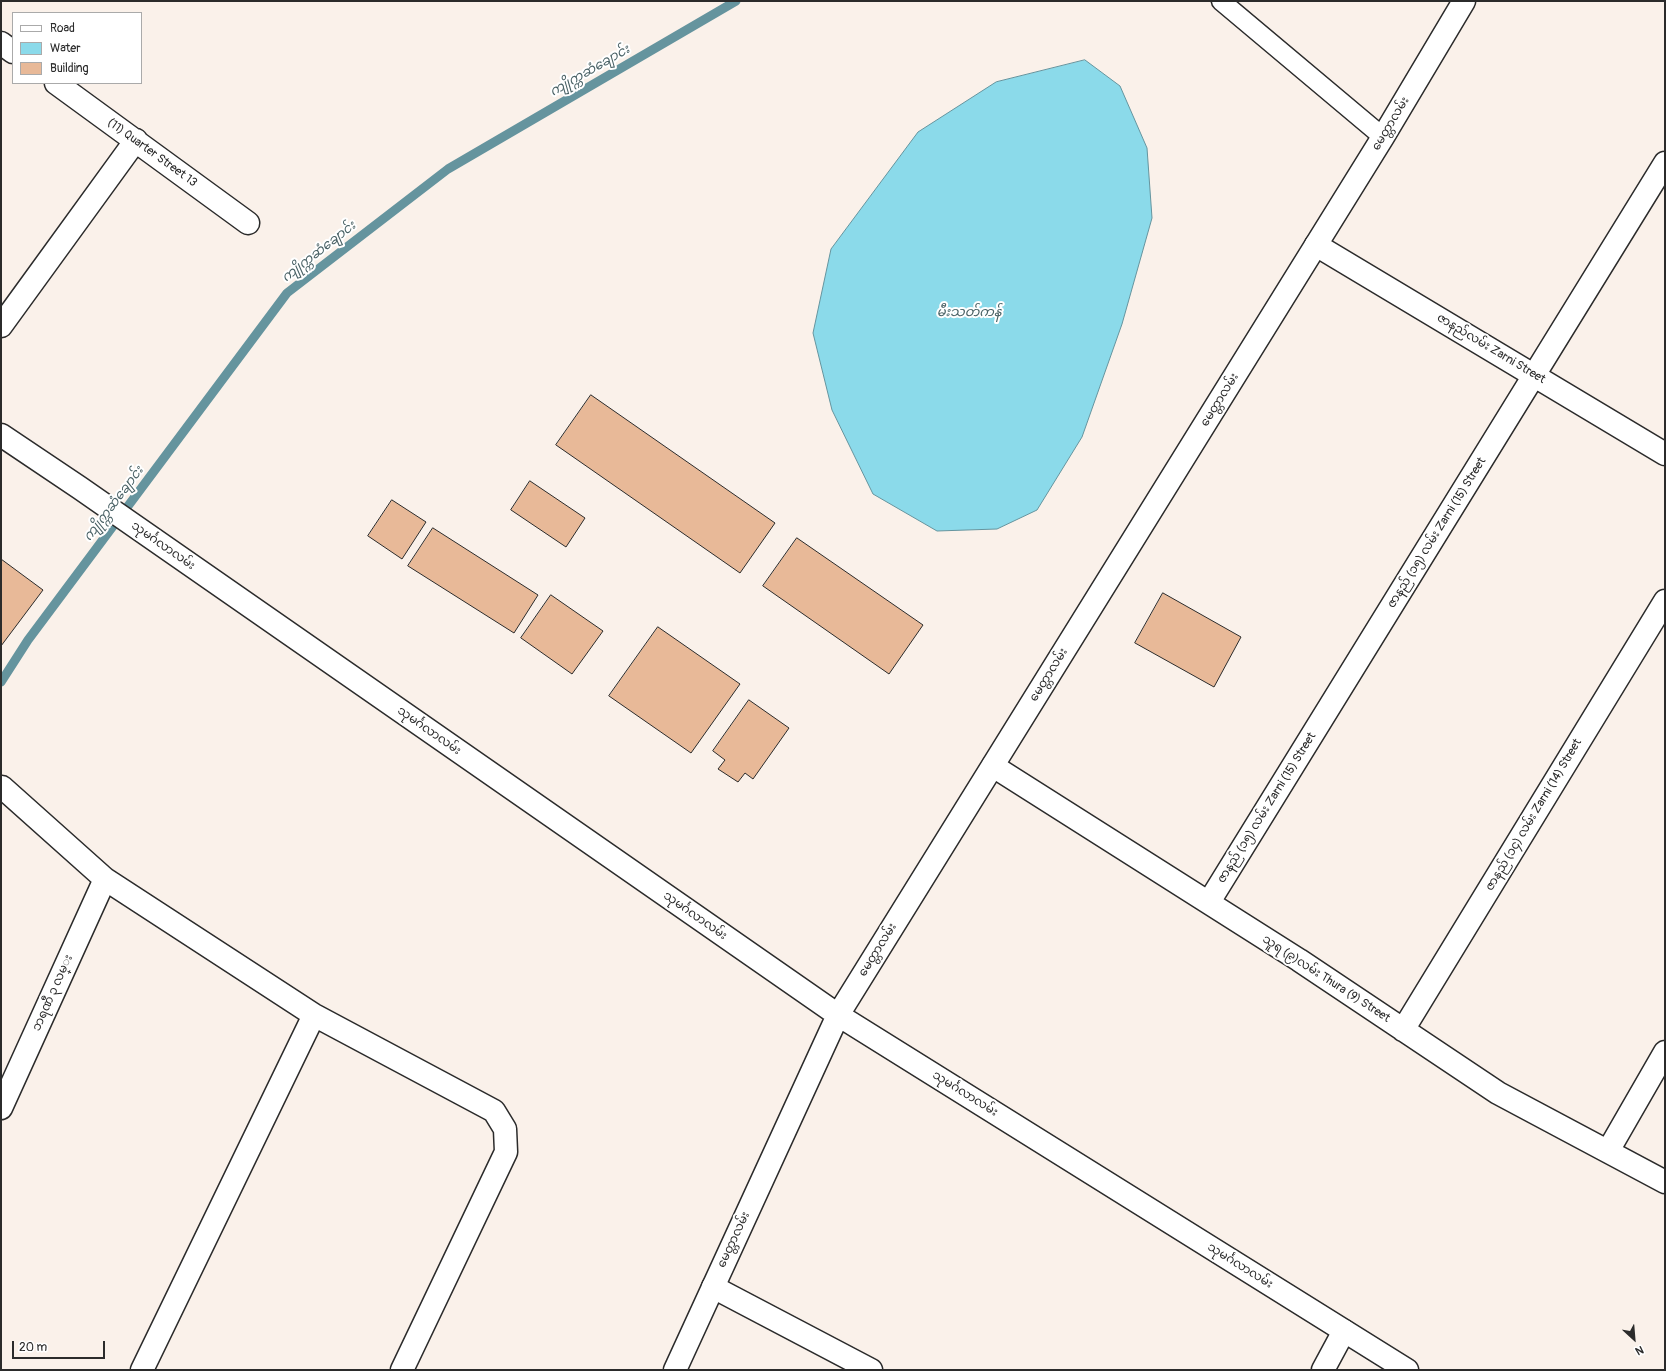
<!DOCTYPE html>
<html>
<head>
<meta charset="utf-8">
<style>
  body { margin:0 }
  #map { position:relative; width:1666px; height:1371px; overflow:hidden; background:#faf1ea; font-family:Pangolin,sans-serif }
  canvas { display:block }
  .frame { position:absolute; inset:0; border:2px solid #2b2b2b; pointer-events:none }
  .legend { position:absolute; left:12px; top:12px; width:130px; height:72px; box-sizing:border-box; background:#fff; border:1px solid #aaa; margin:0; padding:5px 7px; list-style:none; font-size:12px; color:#2b2b2b }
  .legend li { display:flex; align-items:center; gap:8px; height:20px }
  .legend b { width:20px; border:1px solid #aaa }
  .north { position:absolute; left:1614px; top:1319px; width:40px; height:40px; -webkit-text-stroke:3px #fff; paint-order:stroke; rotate:154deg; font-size:11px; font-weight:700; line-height:16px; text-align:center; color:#2b2b2b }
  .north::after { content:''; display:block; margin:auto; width:14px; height:18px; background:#2b2b2b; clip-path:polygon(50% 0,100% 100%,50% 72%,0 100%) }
  .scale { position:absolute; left:12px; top:1341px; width:93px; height:18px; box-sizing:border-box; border:2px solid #2b2b2b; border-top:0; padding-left:5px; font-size:12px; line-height:14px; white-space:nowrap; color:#2b2b2b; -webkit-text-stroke:3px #fff; paint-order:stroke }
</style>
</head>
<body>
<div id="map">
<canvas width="1666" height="1371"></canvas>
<div class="frame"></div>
<ul class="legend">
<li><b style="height:5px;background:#fff"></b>Road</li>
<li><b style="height:11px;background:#8bdaea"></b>Water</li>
<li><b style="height:11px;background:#e8b998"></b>Building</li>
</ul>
<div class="north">N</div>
<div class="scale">20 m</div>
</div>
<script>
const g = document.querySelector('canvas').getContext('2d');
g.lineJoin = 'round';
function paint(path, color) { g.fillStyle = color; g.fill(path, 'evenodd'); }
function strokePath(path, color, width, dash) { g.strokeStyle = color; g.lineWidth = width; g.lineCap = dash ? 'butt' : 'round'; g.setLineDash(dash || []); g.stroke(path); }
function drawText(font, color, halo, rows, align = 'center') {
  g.font = font + ' Pangolin,"Noto Sans Myanmar",sans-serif'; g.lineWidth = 4; g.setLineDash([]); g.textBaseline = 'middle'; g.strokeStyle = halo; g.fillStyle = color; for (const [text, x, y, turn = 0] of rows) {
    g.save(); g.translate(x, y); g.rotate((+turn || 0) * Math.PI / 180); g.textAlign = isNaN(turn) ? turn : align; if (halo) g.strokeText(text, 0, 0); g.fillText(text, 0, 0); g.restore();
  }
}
const water = new Path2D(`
  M1085,60l35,26 27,62 5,70 -30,106 -40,113 -45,73 -40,19 -60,2 -64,-37 -41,-84 -19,-77 18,-84 87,-117 78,-50z`);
paint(water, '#8bdaea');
strokePath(water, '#65949e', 1);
strokePath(new Path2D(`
  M1,682l27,-42 259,-347 161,-124 288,-168`), '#65949e', 9);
const building = new Path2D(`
  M591,395l184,128 -35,50 -184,-128z
  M530,481l55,37 -19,29 -55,-37z
  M392,500l34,22 -24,37 -34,-23z
  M433,528l105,67 -24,38 -106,-67z
  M797,538l126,87 -34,49 -126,-88z
  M1,559l42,31 -42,56z
  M1163,593l78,44 -27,50 -79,-44z
  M551,595l52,36 -31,43 -51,-36z
  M658,627l82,57 -49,69 -82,-57z
  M749,700l40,28 -36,51 -8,-6 -7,9 -20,-13 7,-9 -12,-9z`);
paint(building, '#e8b998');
strokePath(building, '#2b2b2b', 1);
const lane = new Path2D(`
  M1221,1l162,136`);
const street = new Path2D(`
  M1,43l12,9
  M56,83l192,140
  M1316,245l349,209
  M1,326l135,-186
  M993,766l306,194 199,133 167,89
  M2,787l103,92 209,136 180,96 11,18 1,23 -104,218
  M1209,902l456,-739
  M1403,1030l262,-429
  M1,1108l104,-229
  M1608,1151l57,-99
  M713,1287l158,83
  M142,1370l172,-355
  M1323,1370l21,-39`);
const secondary = new Path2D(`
  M1,435l79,53 758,527 569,355
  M675,1370l163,-355 545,-878 81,-136`);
strokePath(lane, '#2b2b2b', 21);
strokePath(street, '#2b2b2b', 25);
strokePath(secondary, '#2b2b2b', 25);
strokePath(lane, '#fff', 18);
strokePath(street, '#fff', 22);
strokePath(secondary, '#fff', 22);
drawText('12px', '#2b2b2b', '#fff', [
  ["မေတ္တာလမ်း",1391,124,-59],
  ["(11) Quarter Street 13",152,153,36],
  ["ဇာနည်လမ်း Zarni Street",1491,349,31],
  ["မေတ္တာလမ်း",1220,400,-58],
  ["ဇာနည် (၁၅) လမ်း Zarni (15) Street",1437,533,-58],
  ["သုမင်္ဂလာလမ်း",163,546,35],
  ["မေတ္တာလမ်း",1049,675,-58],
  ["သုမင်္ဂလာလမ်း",429,731,35],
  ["ဇာနည် (၁၅) လမ်း Zarni (15) Street",1267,808,-58],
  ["ဇာနည် (၁၄) လမ်း Zarni (14) Street",1534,815,-59],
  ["သုမင်္ဂလာလမ်း",695,916,35],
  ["မေတ္တာလမ်း",878,950,-58],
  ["သူရ (၉)လမ်း Thura (9) Street",1326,979,33],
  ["ဘရဏီ ၃ လမ္း",53,993,-66],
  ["သုမင်္ဂလာလမ်း",965,1094,32],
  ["မေတ္တာလမ်း",734,1240,-65],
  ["သုမင်္ဂလာလမ်း",1240,1266,32]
]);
drawText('italic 13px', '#486064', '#fff', [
  ["ကျိုက္ကဆံချောင်း",590,71,-30],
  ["ကျိုက္ကဆံချောင်း",319,252,-38],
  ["မီးသတ်ကန်",969,313],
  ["ကျိုက္ကဆံချောင်း",114,504,-53]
]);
</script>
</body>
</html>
